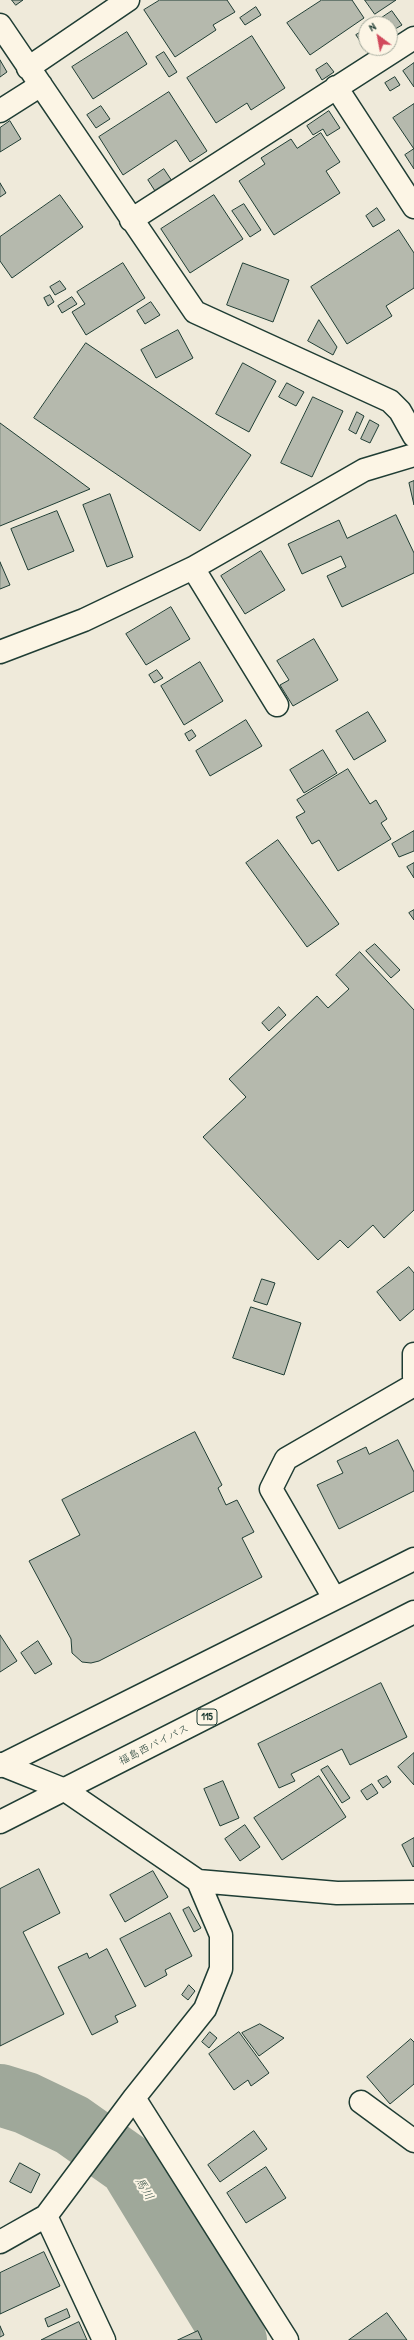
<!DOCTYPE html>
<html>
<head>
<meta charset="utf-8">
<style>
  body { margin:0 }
  #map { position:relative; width:414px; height:2340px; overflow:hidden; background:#efeada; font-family:"Patrick Hand",sans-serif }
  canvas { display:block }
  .north { position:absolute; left:358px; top:16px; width:40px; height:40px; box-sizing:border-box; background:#fcf5e5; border:1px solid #a4ab9e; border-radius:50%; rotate:328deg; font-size:11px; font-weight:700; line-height:16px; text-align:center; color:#1f3d34 }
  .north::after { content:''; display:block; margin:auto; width:14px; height:18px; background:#d1495b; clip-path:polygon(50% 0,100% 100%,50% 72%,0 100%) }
</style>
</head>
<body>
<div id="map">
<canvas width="414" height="2340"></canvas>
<div class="north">N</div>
</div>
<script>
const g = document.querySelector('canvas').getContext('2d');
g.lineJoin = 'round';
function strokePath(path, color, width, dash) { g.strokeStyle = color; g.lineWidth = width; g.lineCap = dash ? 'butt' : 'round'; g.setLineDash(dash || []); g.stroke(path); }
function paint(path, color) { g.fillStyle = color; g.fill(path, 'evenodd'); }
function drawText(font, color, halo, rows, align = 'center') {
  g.font = font + ' "Patrick Hand","Klee One",sans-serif'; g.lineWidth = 4; g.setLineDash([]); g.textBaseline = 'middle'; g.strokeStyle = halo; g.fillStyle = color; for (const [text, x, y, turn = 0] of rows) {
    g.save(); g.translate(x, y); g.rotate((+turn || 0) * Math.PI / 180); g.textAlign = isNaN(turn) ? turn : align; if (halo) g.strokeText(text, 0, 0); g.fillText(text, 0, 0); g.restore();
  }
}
strokePath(new Path2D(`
  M0,2095l26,8 46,22 58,41 106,174`), '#9fa89a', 62);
const building = new Path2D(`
  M12,0h11l-7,5z
  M160,0h67l8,12 -22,13 3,5 -41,27 -31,-47z
  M322,0h30l12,18 -54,37 -23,-32z
  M365,0h31l-21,14z
  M256,7l5,8 -16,10 -5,-7z
  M392,11l10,14 -12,7v-8h-11l-2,-3z
  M366,29v19h4l-4,2 -10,-15z
  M127,32l20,32 -54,35 -21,-32z
  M252,36l33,52 -34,22 -4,-7 -31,20 -29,-45z
  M164,52l13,20 -8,5 -13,-20z
  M0,60l7,12 -7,5z
  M327,63l7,9 -12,8 -6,-10z
  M414,63v24l-11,-16z
  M395,77l5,8 -10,6 -5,-8z
  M169,92l38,59 -17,11 -14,-22 -53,35 -24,-38z
  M414,104v45l-21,-31z
  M101,106l9,13 -14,9 -9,-13z
  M329,111l11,17 -13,8 -4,-7 -10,6 -6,-9z
  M10,121l11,18 -21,13v-24z
  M321,133l19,29 -14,9 14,22 -66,42 -35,-54 26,-17 -4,-6 30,-19 6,9z
  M414,149v20l-9,-14z
  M164,169l8,12 -17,10 -7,-11z
  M0,183l6,10 -6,4z
  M60,195l23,32 -71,51 -12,-17v-24z
  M214,195l29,44 -53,34 -29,-44z
  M244,204l17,26 -11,7 -18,-26z
  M377,208l8,12 -12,7 -7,-11z
  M399,230l15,23v35l-28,18 6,10 -45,28 -36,-57z
  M123,263l22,35 -59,37 -14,-23 13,-8 -8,-12z
  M243,263l46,17 -16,42 -46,-17z
  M60,281l6,8 -11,6 -5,-8z
  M50,295l4,7 -6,4 -4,-8z
  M72,297l5,7 -15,9 -4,-7z
  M151,302l9,13 -15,9 -8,-13z
  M319,320l18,27 -4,8 -25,-14z
  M178,330l15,28 -37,20 -15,-28z
  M86,343l165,112 -51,76 -166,-113z
  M243,363l33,18 -27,51 -33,-18z
  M287,383l17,9 -8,14 -17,-9z
  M313,397l30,14 -31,66 -31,-14z
  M357,412l7,4 -8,18 -7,-4z
  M370,420l9,5 -9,18 -9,-4z
  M0,423l90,66 -90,37z
  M414,481v24l-5,-22z
  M110,494l23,63 -26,10 -24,-62z
  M57,511l17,40 -46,19 -17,-41z
  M396,515l18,38v20l-72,34 -15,-31 19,-9 -5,-11 -39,18 -14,-30 51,-24 8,18z
  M261,551l24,39 -40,24 -24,-38z
  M0,562l10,23 -10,4z
  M171,607l19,32 -44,26 -20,-31z
  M314,639l24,41 -45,26 -13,-21 9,-5 -12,-19z
  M200,662l23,39 -39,24 -23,-39z
  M157,670l6,8 -9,5 -5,-8z
  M368,712l18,29 -32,19 -18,-29z
  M246,720l16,26 -52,30 -14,-25z
  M192,730l4,6 -7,5 -4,-7z
  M323,750l14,23 -33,20 -14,-23z
  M348,769l22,35 6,-4 11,19 -6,4 10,16 -53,32 -19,-31 -7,4 -16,-27 9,-5 -8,-12z
  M414,831v20l-15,6 -7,-13z
  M278,840l61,84 -32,23 -61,-84z
  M414,863v15l-7,-11z
  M414,910v10l-5,-7z
  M375,944l25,26 -9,8 -25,-27z
  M360,952l54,58v200l-30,28 -11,-13 -25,23 -8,-8 -22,20 -115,-123 43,-40 -17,-18 88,-83 11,12 21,-19 -13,-14z
  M279,1007l7,8 -17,16 -7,-8z
  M409,1267l5,6v36l-14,12 -23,-29z
  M262,1279l13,4 -8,22 -13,-4z
  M251,1307l50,16 -17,52 -51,-17z
  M195,1432l27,53 -4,3 8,17 11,-5 17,32 -12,6 20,39 -163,84 -8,2 -9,-1 -10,-9 -1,-14 -42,-78 51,-26 -18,-35z
  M398,1440l16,32v19l-75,38 -22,-44 26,-12 -6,-12 29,-14 3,7z
  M0,1635l17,26 -17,11z
  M38,1641l14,23 -17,10 -14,-21z
  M381,1683l26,54 -57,28 -8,-16 -51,25 4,7 -16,7 -21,-44z
  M414,1753v32l-16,-18z
  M328,1766l22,32 -8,5 -21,-33z
  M319,1776l27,41 -64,43 -28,-42z
  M387,1776l4,6 -8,6 -5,-7z
  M223,1781l16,37 -19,8 -16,-37z
  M372,1784l6,9 -11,7 -6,-9z
  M245,1825l15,22 -20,14 -15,-22z
  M414,1838v28l-1,1 -11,-22z
  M39,1869l21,44 -37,19 41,82 -64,32v-157z
  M153,1871l15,26 -43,25 -15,-27z
  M189,1907l12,21 -7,4 -11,-22z
  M170,1913l22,43 -27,14 2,5 -22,12 -25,-48z
  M107,1949l29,57 -21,10 3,6 -26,13 -34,-68 29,-14 2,5z
  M189,1985l6,6 -7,9 -6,-5z
  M260,2024l24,14 -25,18 -17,-23z
  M210,2032l7,6 -8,10 -7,-6z
  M239,2032l30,41 -18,13 -3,-6 -14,10 -25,-36z
  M411,2039l3,3v42l-24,20 -23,-27z
  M254,2131l13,18 -47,33 -12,-17z
  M20,2163l20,11 -9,19 -21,-11z
  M266,2167l20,31 -40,25 -19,-30z
  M44,2252l16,34 -60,28v-41z
  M67,2309l3,8 -22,10 -3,-8z
  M387,2313l20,27h-58z
  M79,2322l8,18h-46l16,-8z
  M0,2326l4,9 -4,2z
  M198,2331l4,9h-24z`);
paint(building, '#b5b9ad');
strokePath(building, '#1f3d34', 1);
const minor = new Path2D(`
  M0,25l195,287 195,89 10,10 14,25
  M28,68l100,-68
  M336,87l78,120
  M0,111l41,-26
  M131,220l283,-182
  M193,568l84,137
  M0,652l84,-32 109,-52 171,-98 50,-15
  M414,1354v23
  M334,1598l-63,-109 15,-30 128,-74
  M0,1764l65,26 133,91 139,12 77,-1
  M134,2098l153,242
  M361,2102l53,39
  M46,2216l58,124
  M0,2242l46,-26 88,-118 71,-89 16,-40v-34l-23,-54`);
const highway = new Path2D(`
  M0,1766l414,-207
  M0,1822l414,-210`);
strokePath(minor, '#1f3d34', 25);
strokePath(highway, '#1f3d34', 25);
strokePath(minor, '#fcf5e5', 22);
strokePath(highway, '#fcf5e5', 22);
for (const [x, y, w] of [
  [207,1717,20]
]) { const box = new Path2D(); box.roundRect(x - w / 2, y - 8, w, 16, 3); g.fillStyle = '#fcf5e5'; g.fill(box); strokePath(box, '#1f3d34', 1); }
drawText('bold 10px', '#1f3d34', null, [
  ["115",207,1717]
]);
drawText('11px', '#1f3d34', '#fcf5e5', [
  ["福島西バイパス",154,1745,-27]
]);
drawText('italic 12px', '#455d53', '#fcf5e5', [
  ["馬川",144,2189,59]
]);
</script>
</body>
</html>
